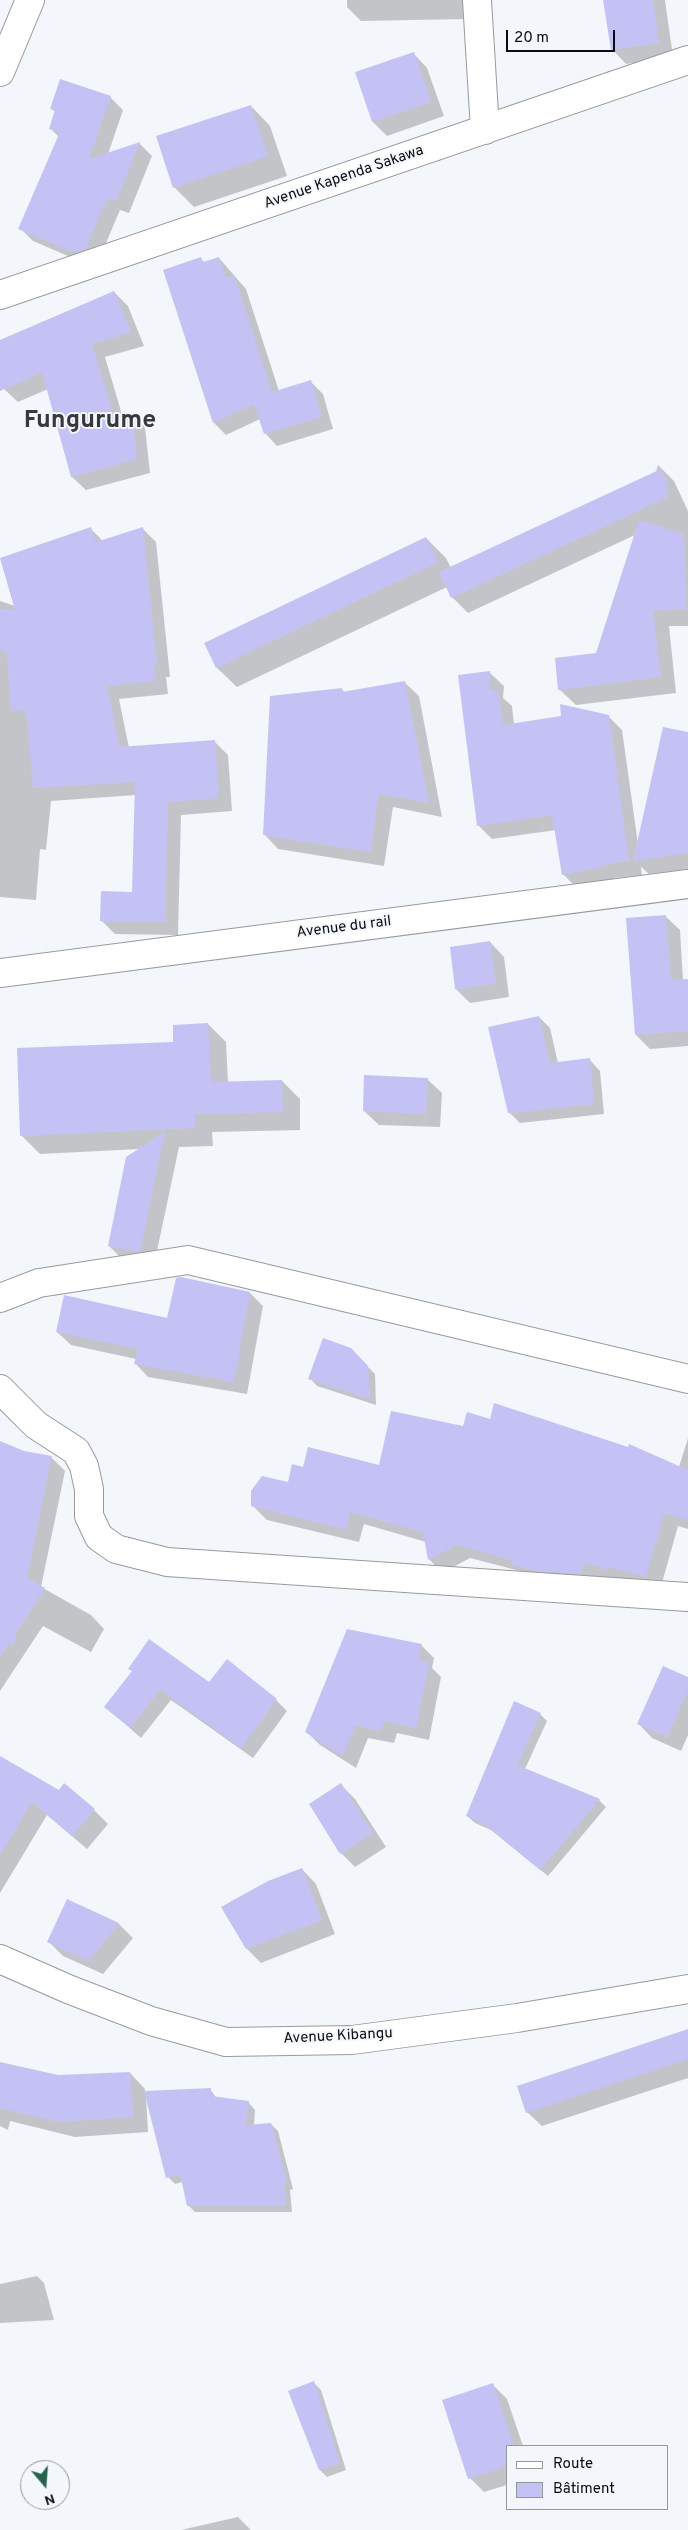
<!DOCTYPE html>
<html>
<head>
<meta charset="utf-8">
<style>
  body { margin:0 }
  #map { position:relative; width:688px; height:2530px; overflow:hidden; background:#f3f6fb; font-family:Overpass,sans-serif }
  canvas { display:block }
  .legend { position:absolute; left:506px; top:2445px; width:162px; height:65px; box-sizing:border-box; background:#f3f6fb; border:1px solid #96989c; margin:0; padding:6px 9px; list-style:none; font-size:15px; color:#0b0c0d }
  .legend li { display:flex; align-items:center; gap:10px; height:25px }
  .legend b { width:25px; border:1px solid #96989c }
  .north { position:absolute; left:20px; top:2460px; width:50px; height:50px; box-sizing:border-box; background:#f3f6fb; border:1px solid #96989c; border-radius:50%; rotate:162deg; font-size:14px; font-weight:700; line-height:20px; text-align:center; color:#0b0c0d }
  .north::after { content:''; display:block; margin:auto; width:18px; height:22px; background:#25634f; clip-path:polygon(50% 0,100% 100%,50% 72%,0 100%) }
  .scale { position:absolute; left:506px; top:30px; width:109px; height:22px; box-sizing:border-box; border:2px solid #0b0c0d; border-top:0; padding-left:6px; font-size:15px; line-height:18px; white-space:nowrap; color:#0b0c0d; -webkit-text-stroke:4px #f3f6fb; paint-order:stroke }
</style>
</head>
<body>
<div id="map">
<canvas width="688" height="2530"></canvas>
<ul class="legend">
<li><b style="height:6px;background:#fff"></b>Route</li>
<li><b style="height:14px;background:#c4c2f5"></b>Bâtiment</li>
</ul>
<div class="north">N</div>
<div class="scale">20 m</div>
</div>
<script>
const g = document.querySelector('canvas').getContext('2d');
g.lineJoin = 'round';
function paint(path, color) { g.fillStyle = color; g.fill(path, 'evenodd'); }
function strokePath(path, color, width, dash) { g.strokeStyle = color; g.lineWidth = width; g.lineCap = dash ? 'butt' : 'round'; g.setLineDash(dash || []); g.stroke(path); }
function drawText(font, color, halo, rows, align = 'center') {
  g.font = font + ' Overpass,sans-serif'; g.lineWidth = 4; g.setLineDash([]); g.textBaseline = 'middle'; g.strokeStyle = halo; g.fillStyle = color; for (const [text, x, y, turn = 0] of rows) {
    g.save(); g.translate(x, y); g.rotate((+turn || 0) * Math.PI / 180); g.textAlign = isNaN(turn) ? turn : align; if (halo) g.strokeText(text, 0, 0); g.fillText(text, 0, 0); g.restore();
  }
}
paint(new Path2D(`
  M347,0h120v19l-106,2 -14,-14z
  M605,0h60l8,57 -47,7 -14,-15z
  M413,53l14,15 17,48 -57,20 -14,-14 -16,-49z
  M110,97l13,13 -15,44 31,-11 13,13 -23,57 -9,-3 -22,52 -9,3 -56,-24 -13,-13 39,-91 -9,-9 6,-15 -5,-5z
  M251,106l19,20 17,50 -93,31 -20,-20z
  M219,258l27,31 33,102 32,-9 12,12 10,35 -56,17 -12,-13 -5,-14 -34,16 -12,-12 -13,-164 4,4z
  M114,292l14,14 16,40 -39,11 18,61 9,-4 13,13 5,46 -64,17 -14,-13 -24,-88 -30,13 -14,-13 -4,-10v-37z
  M658,465l16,16 14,30v115h-19l7,67 -100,12 -17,-16 38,-35 38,-119 -167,78 -16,-16 -5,-10 -210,100 -20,-19 -11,-25 220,-105 20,20 5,10 205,-96z
  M91,529l12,12 40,-12 13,13 14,135h-4l2,17 -49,5 10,49 86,-6 13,13 4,56 -51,4 -3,120 -63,-1 -14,-14 33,-27 2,-98 -85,6 -5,49 -6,-1 -4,51 -36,-3v-296l15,5z
  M490,673l14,13 -1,12 9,8 2,18 94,-8 14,14 16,114 50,-92v117l-39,5 -8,-7 1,8 -28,3 1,3 -38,7 -14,-14 -7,-44 -64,9 -14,-14 -18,-149z
  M404,682l15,14 23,121 -49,-10 -9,59 -106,-17 -14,-15 78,-145 3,4z
  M665,916l15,14 3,50h5v66l-38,3 -14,-14z
  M490,942l14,15 5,40 -39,6 -14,-14z
  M539,1017l11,11 8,35 31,-4 11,12 4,43 -84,9 -11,-11z
  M208,1024l18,18 2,41 54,-2 18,18v31l-88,2 1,14 -34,1 -25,118 -31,-5 -14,-14 31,-97 -100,5 -18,-18z
  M427,1079l15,14 -2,34 -61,-2 -15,-14z
  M250,1293l13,13 -16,88 -99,-17 -13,-14 1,-4 -65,-14 -14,-13 111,-12z
  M350,1349l25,25 1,31 -59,-19 -7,-8z
  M464,1428l215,39 9,-29v91l-10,-3 -18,64 -38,-7 -24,-7 -4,11 -68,-10 -6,-6 -50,-13 -28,15 -13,-14 -3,-17 -62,-18 -5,18 -92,-22 -14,-14 36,-23 14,-15 77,-1z
  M0,1442l24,10 27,5 14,14 -24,116 50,28 13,14 -13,23 -48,-26 -43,65z
  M421,1645l13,13 -2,10 9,9 -12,63 -32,-7 -3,10 -26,-5 -12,30 -36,-23 -13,-13z
  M134,1672l76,11 66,17 11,11 -34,47 -82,-58 -30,38 -35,-31z
  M688,1678v57l-7,16 -29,-13 -14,-15z
  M540,1714l7,7 -22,48 74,31 7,7 -58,69 -57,-46 -16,-7 -8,-7z
  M0,1759l94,51 14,14 -21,25 -40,-34 -47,78z
  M341,1785l14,14 31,48 -31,20 -14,-14z
  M302,1869l14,15 19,50 -74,29 -14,-14z
  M67,1901l52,23 14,14 -30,36 -40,-18 -14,-14z
  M688,2030v48l-146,48 -15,-14z
  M0,2063l58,13 72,-3 15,16v4l65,-4 7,10 31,3 7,8 -1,16 17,-2 7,7 15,58 -3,1 2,22h-97l-7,-7 -5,-23 -8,2 -7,-7 -22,-81 2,36 -73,5 -65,-16 -2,9 -8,-4z
  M37,2276l7,7 10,37 -54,3v-39z
  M314,2383l7,7 25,80 -19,7 -7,-7z
  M493,2385l14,14 16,47h-16v39l-23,7 -14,-14z
  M238,2517l13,13h-70z`), '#0003');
paint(new Path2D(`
  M603,0h50l6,43 -48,7z
  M414,52l17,50 -59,20 -17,-50z
  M60,79l51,17 -22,63 51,-17 -24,59 -9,-3 -22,52 -10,3 -57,-24 42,-97 -11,-3 6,-19 -5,-1z
  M251,105l17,51 -95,32 -17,-52z
  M201,257l2,5 16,-5 7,21 8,-3 38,117 39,-12 11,37 -58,17 -10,-30 -41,19 -50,-153z
  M114,291l17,41 -39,12 23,76 17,-8 5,47 -66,18 -29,-105 -42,19v-51z
  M661,469l7,16v12l-217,101 -12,-26z
  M639,520l45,14 2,75 -33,2 8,66 -103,13 -3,-32 41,-5z
  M91,527l5,15 47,-15 14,137h-3l2,17 -49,5 12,61 96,-7 4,58 -51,4 -3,120 -65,-1 1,-30 31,1 3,-110 -102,6 -7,-78 -15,1 -4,-59 -7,-1v-42l15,1 -15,-52z
  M426,537l12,25 -222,106 -12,-25z
  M490,671v18l8,2 5,34 58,-9 -1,-12 49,11 20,146 -28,4 1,2 -40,8 -10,-60 -75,11 -19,-151z
  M405,681l24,122 -50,-9 -9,58 -107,-17 7,-139 72,-8v4z
  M663,727l25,5v121l-55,8z
  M666,915l5,65 17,-1v52l-53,4 -9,-117z
  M490,941l6,43 -41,5 -5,-42z
  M539,1016l11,47 40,-5 4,46 -86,9 -20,-86z
  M208,1023l3,59 71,-2 1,32 -88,2v14l-175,8 -3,-88 156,-6v-17z
  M364,1075l64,3 -2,36 -63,-3z
  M165,1132l-25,120 -32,-6 18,-89z
  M181,1277l69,15 -16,90 -100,-18 4,-15 -82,-17 8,-37 103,23 9,-40z
  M323,1338l28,10 17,18 2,33 -62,-20z
  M494,1403l134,44 1,-3 59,26v50l-24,-7 -18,64 -37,-10 -1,3 -24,-7 -3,11 -47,-3 -23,-7 1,-4 -56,-15 -28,15 -5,-28 -73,-20 -4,18 -95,-24v-15l11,-15 26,6 4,-18 11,3 5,-20 71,18 12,-54 72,15 4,-14 23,7z
  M0,1441l24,10 28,5 -25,122 18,10 -29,45 -2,12 -5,-1 -9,13z
  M347,1629l75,15 -4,16 11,3 -13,65 -32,-7 -3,10 -26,-6 -12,31 -38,-24z
  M149,1639l60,43 18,-23 50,40 -36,49 -81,-58 -30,38 -26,-21 28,-36 -4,-2z
  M663,1666l25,11v13l-21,47 -30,-13z
  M514,1701l27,12 -24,52 83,34 -60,71 -57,-47 -17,-7z
  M0,1756l59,34 5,-7 31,26 -23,27 -40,-34 -32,53z
  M341,1783l32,50 -33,21 -31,-50z
  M302,1868l20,52 -76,29 -25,-42 47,-26z
  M67,1899l52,24 -30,38 -42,-19z
  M688,2029v30l-162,54 -9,-27z
  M0,2062l58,13 72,-3 3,45 -75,5 -58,-14z
  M211,2088v8l38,5 -3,24 25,-2 16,59 -3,1 2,23h-99l-7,-32 -14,4 -22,-87z
  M314,2381l26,82 -21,7 -31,-79z
  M493,2383l21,63h-7v20l-39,13 -26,-79z`), '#c4c2f5');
const street = new Path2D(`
  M477,0l8,130
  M0,72l30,-72
  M0,295l688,-235
  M0,973l688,-89
  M0,1298l39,-15 149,-23 500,119
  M0,1389l36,36 40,26 8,15 5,23v27l10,21 17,12 51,13 521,35
  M0,1959l68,30 83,32 75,21 126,-2 165,-22 171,-29`);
strokePath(street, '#989a9f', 30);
strokePath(street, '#fff', 28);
drawText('15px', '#0b0c0d', '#f3f6fb', [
  ["Avenue Kapenda Sakawa",344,178,-19],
  ["Avenue du rail",344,928,-7],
  ["Avenue Kibangu",338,2037,-3]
]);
drawText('bold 25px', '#373a3d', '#f3f6fb', [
  ["Fungurume",90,422]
]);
</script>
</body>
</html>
